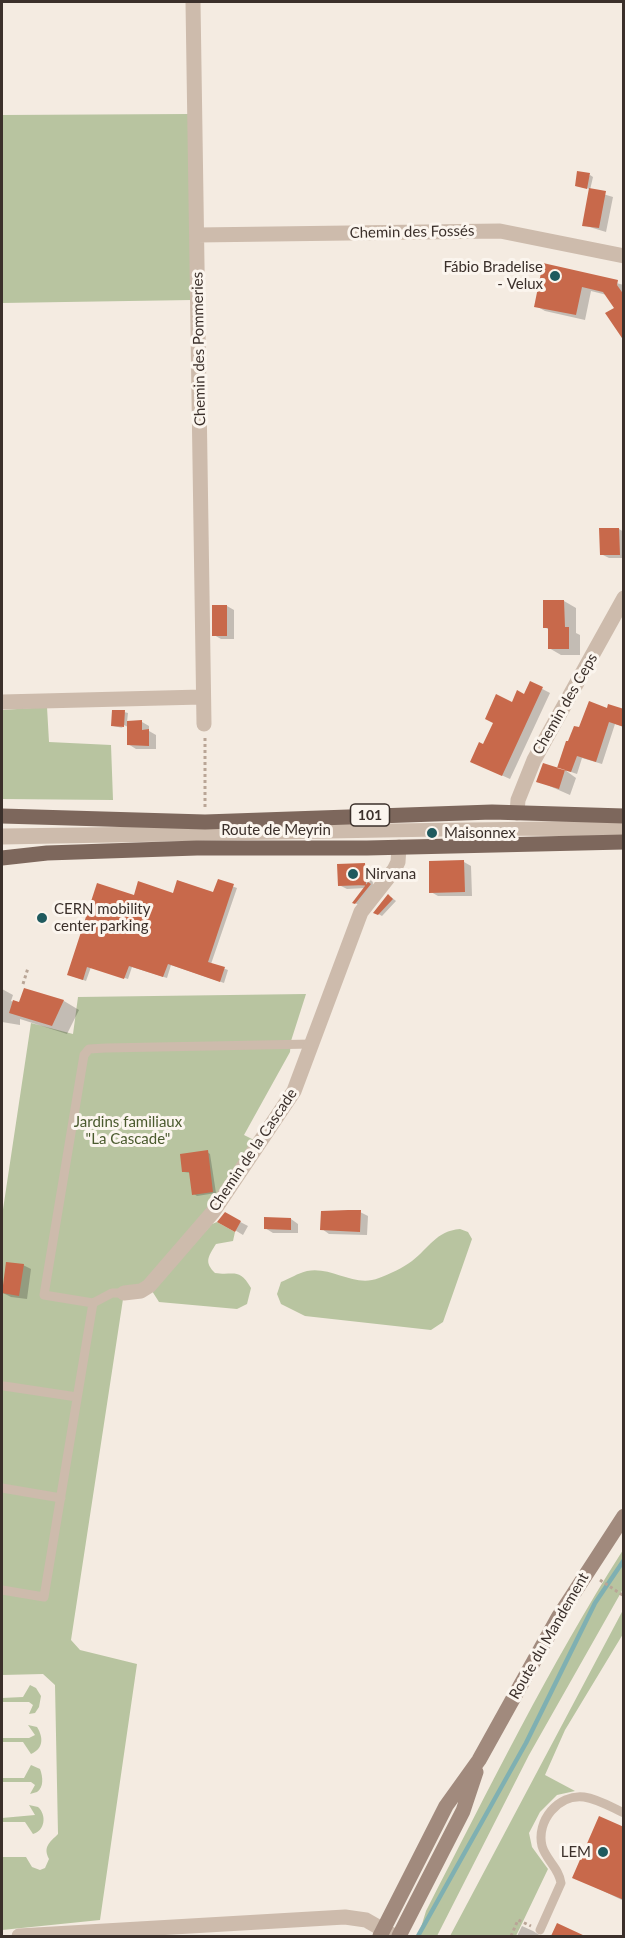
<!DOCTYPE html>
<html>
<head>
<meta charset="utf-8">
<style>
  body { margin:0 }
  #map { position:relative; width:625px; height:1938px; overflow:hidden; background:#f4ebe1; font-family:Lato,sans-serif }
  canvas { display:block }
  .frame { position:absolute; inset:0; border:3px solid #3b302b; pointer-events:none }
</style>
</head>
<body>
<div id="map">
<canvas width="625" height="1938"></canvas>
<div class="frame"></div>
</div>
<script>
const g = document.querySelector('canvas').getContext('2d');
g.lineJoin = 'round';
function paint(path, color) { g.fillStyle = color; g.fill(path, 'evenodd'); }
function strokePath(path, color, width, dash) { g.strokeStyle = color; g.lineWidth = width; g.lineCap = dash ? 'butt' : 'round'; g.setLineDash(dash || []); g.stroke(path); }
function drawText(font, color, halo, rows, align = 'center') {
  g.font = font + ' Lato,sans-serif'; g.lineWidth = 6; g.setLineDash([]); g.textBaseline = 'middle'; g.strokeStyle = halo; g.fillStyle = color; for (const [text, x, y, turn = 0] of rows) {
    g.save(); g.translate(x, y); g.rotate((+turn || 0) * Math.PI / 180); g.textAlign = isNaN(turn) ? turn : align; if (halo) g.strokeText(text, 0, 0); g.fillText(text, 0, 0); g.restore();
  }
}
paint(new Path2D(`
  M189,114l3,186 -190,3v-188z
  M47,707l2,35 62,3 2,55 -111,-1v-89z
  M306,994l-15,47 -1,11 -46,83 12,6 -35,54 -79,91h-17l-54,354 9,10 57,14 -37,256 -98,10v-73h24l6,10 8,3 5,-2 4,-9c-6,-12 0,-16 9,-25l-3,-149 -12,-11 -41,1v-459l29,-193 42,11 5,-37z
  M217,1222l18,10 -2,9 -17,3c-8,13 -12,18 -1,29 19,3 24,-6 36,15l-4,16 -10,5 -78,-7 -7,-11 60,-67z
  M460,1229l8,3 4,7 -29,83 -12,8 -126,-14 -24,-12 -4,-10 4,-12c8,-3 17,-9 26,-11 25,-5 47,17 72,7 10,-4 24,-10 33,-17 17,-13 24,-30 48,-32z
  M623,1550v39l-94,166 -92,181h-14l-4,-2 7,-23c63,-122 123,-245 197,-361z
  M623,1610v24l-58,96 -20,45 30,16 -18,4 -17,17 -11,21 3,14 16,22 -32,67h-66z
  M30,1685l6,3 5,8 -2,11 -4,6 -6,1 4,-9 -4,-3h-27v-4l21,-1z
  M28,1725l9,2c7,11 6,22 -6,27l-8,-12h-21v-4h27l6,-3z
  M31,1765l9,4c3,8 4,18 -3,23l-7,2 5,-9 -4,-3h-29v-4h22z
  M29,1805l9,2c9,8 7,24 -5,27l-8,-12h-23v-4l33,-3z`), '#b8c4a0');
paint(new Path2D(`
  M590,175l3,2 -3,13 23,7 -7,35 -23,-7 7,-36 -14,-3z
  M544,265l80,20v49l-8,-26 -9,-13 -16,-4 -6,29 -40,-9 -9,-5z
  M619,529l5,3v26h-15l-8,-4z
  M564,601l12,7v25l4,2v20h-19l-12,-7v-18l-4,-3 -1,-25z
  M227,606l7,4v29h-13l-7,-4z
  M531,683l19,10 -40,86 -31,-14 5,-19 29,-42 12,-8z
  M608,710l16,1v16l-9,-3 -13,40 -20,-6 -5,16 -12,-4 11,8 -6,17 -32,-14 26,-9 16,-43z
  M124,712l4,1 -1,9h15l7,4v5l7,4v14h-20l-8,-5v-17l-10,-5 -1,2 6,4 -10,-2z
  M464,862l7,4 1,30h-34l-7,-4z
  M364,864l8,5 1,17 -14,19 -4,-2 10,-15 -18,1 -8,-4z
  M218,881l19,7 -26,76 17,6 -4,13 -53,-18 -4,13 -35,-11 -4,12 -37,-12 -5,14 -14,-5 63,-79 79,-3z
  M391,897l5,4 -14,15 -7,-4z
  M2,989l11,6 -2,6 9,3 5,-14 39,11 15,9 -12,24 -47,-15v6l-18,-3z
  M207,1152l3,2 6,39 -19,3 -3,-2 -3,-21 -7,-1z
  M360,1212l8,4 -1,19 -38,-1 -7,-5z
  M225,1214l23,12 -5,9 -23,-14z
  M291,1219l7,5v9h-25l-8,-5z
  M23,1265l8,4 -4,30 -16,-2 -8,-4z
  M624,1828v73l-50,-24z
  M522,1926l11,5 8,5h-24z`), '#0003');
strokePath(new Path2D(`
  M418,1936l108,-193 69,-140 29,-43`), '#7fb0b2', 4.5);
paint(new Path2D(`
  M577,171l13,2 -3,16 -12,-3z
  M589,188l17,3 -7,37 -17,-2z
  M543,263l75,17 -1,5 7,10v46l-19,-28 9,-5 -11,-16 -21,-5 -6,28 -42,-8z
  M599,528h20l1,27h-20z
  M543,600h21l1,27h4v22h-21v-21h-5z
  M212,605h15v31h-15z
  M530,681l13,6 -41,89 -32,-14 9,-20 4,2 10,-21 -8,-4 11,-25 16,8 5,-12 7,4z
  M589,701l18,7 1,-4 16,5v18l-15,-5 -13,40 -19,-6 -6,16 -14,-4 9,-27h2l6,-15 5,1z
  M112,710h13l-1,17 -13,-1z
  M142,720v10l7,-1v17l-22,-1v-24z
  M543,763l22,7 -6,19 -23,-7z
  M464,860l1,32 -36,1v-32z
  M365,863l1,22 -28,1 -1,-22z
  M218,879l16,5 -26,78 17,5 -5,15 -52,-18 -5,13 -34,-11 -5,13 -37,-12 -4,13 -16,-5 30,-92 37,12 4,-14 35,12 4,-13 36,12z
  M368,882l3,2 -16,20 -3,-1z
  M388,894l5,5 -15,16 -5,-2z
  M24,988l40,12 -12,26 -43,-13 4,-13 6,2z
  M208,1150l5,42 -21,3 -3,-23h-7l-2,-18z
  M348,1210h13l-1,22 -40,-2 1,-19z
  M225,1212l16,9 -6,11 -18,-10z
  M264,1217l27,1v12l-27,-1z
  M6,1262l18,2 -5,32 -17,-3z
  M599,1816l25,11v73l-52,-22z
  M557,1923l28,13h-34z`), '#c8694b');
strokePath(new Path2D(`
  M205,738v72
  M23,984l5,-16
  M600,1580l24,16
  M511,1936l7,-16 13,6`), '#b9a596', 3, [3, 3]);
strokePath(new Path2D(`
  M2,833l622,-8
  M2,840l491,-9 131,1
  M124,1293h-12l-19,10 -49,-8 40,-240 5,-6 17,-1 206,-4
  M4,1386l73,11
  M2,1488l59,10
  M2,1590l42,7 49,-294
  M540,1930l21,-47c-2,-15 -15,-23 -19,-37 -6,-25 16,-52 42,-49 14,2 27,10 40,16`), '#cdbbac', 9);
strokePath(new Path2D(`
  M193,2l11,722
  M197,235l303,-4 124,25
  M2,702l200,-5
  M517,813l1,-13 16,-40 90,-162
  M124,1293l17,-2 8,-5 64,-74 81,-121 67,-179 33,-42 4,-8 1,-15
  M19,1936l326,-19 21,3 28,16`), '#cdbbac', 15);
strokePath(new Path2D(`
  M380,1936l66,-130 33,-46 80,-144 65,-100
  M399,1936l64,-125 13,-39`), '#a18a7d', 15);
strokePath(new Path2D(`
  M2,816l203,6 287,-10 132,4
  M2,858l45,-5 150,-5h170l257,-6`), '#7d675c', 15);
for (const [x, y, r, color] of [
  [555,276,6,"#1f5a5e"],
  [432,833,6,"#1f5a5e"],
  [353,874,6,"#1f5a5e"],
  [42,918,6,"#1f5a5e"],
  [603,1852,6,"#1f5a5e"]
]) { const dot = new Path2D(); dot.arc(x, y, r, 0, 2 * Math.PI); g.fillStyle = color; g.fill(dot); strokePath(dot, '#fbf5ee', 2); }
for (const [x, y, w] of [
  [370,815,39]
]) { const box = new Path2D(); box.roundRect(x - w / 2, y - 11, w, 22, 4.5); g.fillStyle = '#fbf5ee'; g.fill(box); strokePath(box, '#3b302b', 1.5); }
drawText('bold 14px', '#3b302b', null, [
  ["101",370,815]
]);
drawText('15px', '#3b302b', '#fbf5ee', [
  ["Chemin des Fossés",412,232,-1],
  ["Chemin des Pommeries",199,349,-91],
  ["Chemin des Ceps",565,704,-60],
  ["Route de Meyrin",276,830],
  ["Chemin de la Cascade",253,1150,-56],
  ["Route du Mandement",549,1636,-60]
]);
drawText('15px', '#3b302b', '#fbf5ee', [
  ["Fábio Bradelise",543,267,"right"],
  ["- Velux",543,284,"right"],
  ["Maisonnex",444,833],
  ["Nirvana",365,874],
  ["CERN mobility",54,909],
  ["center parking",54,926],
  ["LEM",591,1852,"right"]
], 'left');
drawText('15px', '#4a5a2e', '#fbf5ee', [
  ["Jardins familiaux",128,1122],
  ["\"La Cascade\"",128,1139]
]);
</script>
</body>
</html>
